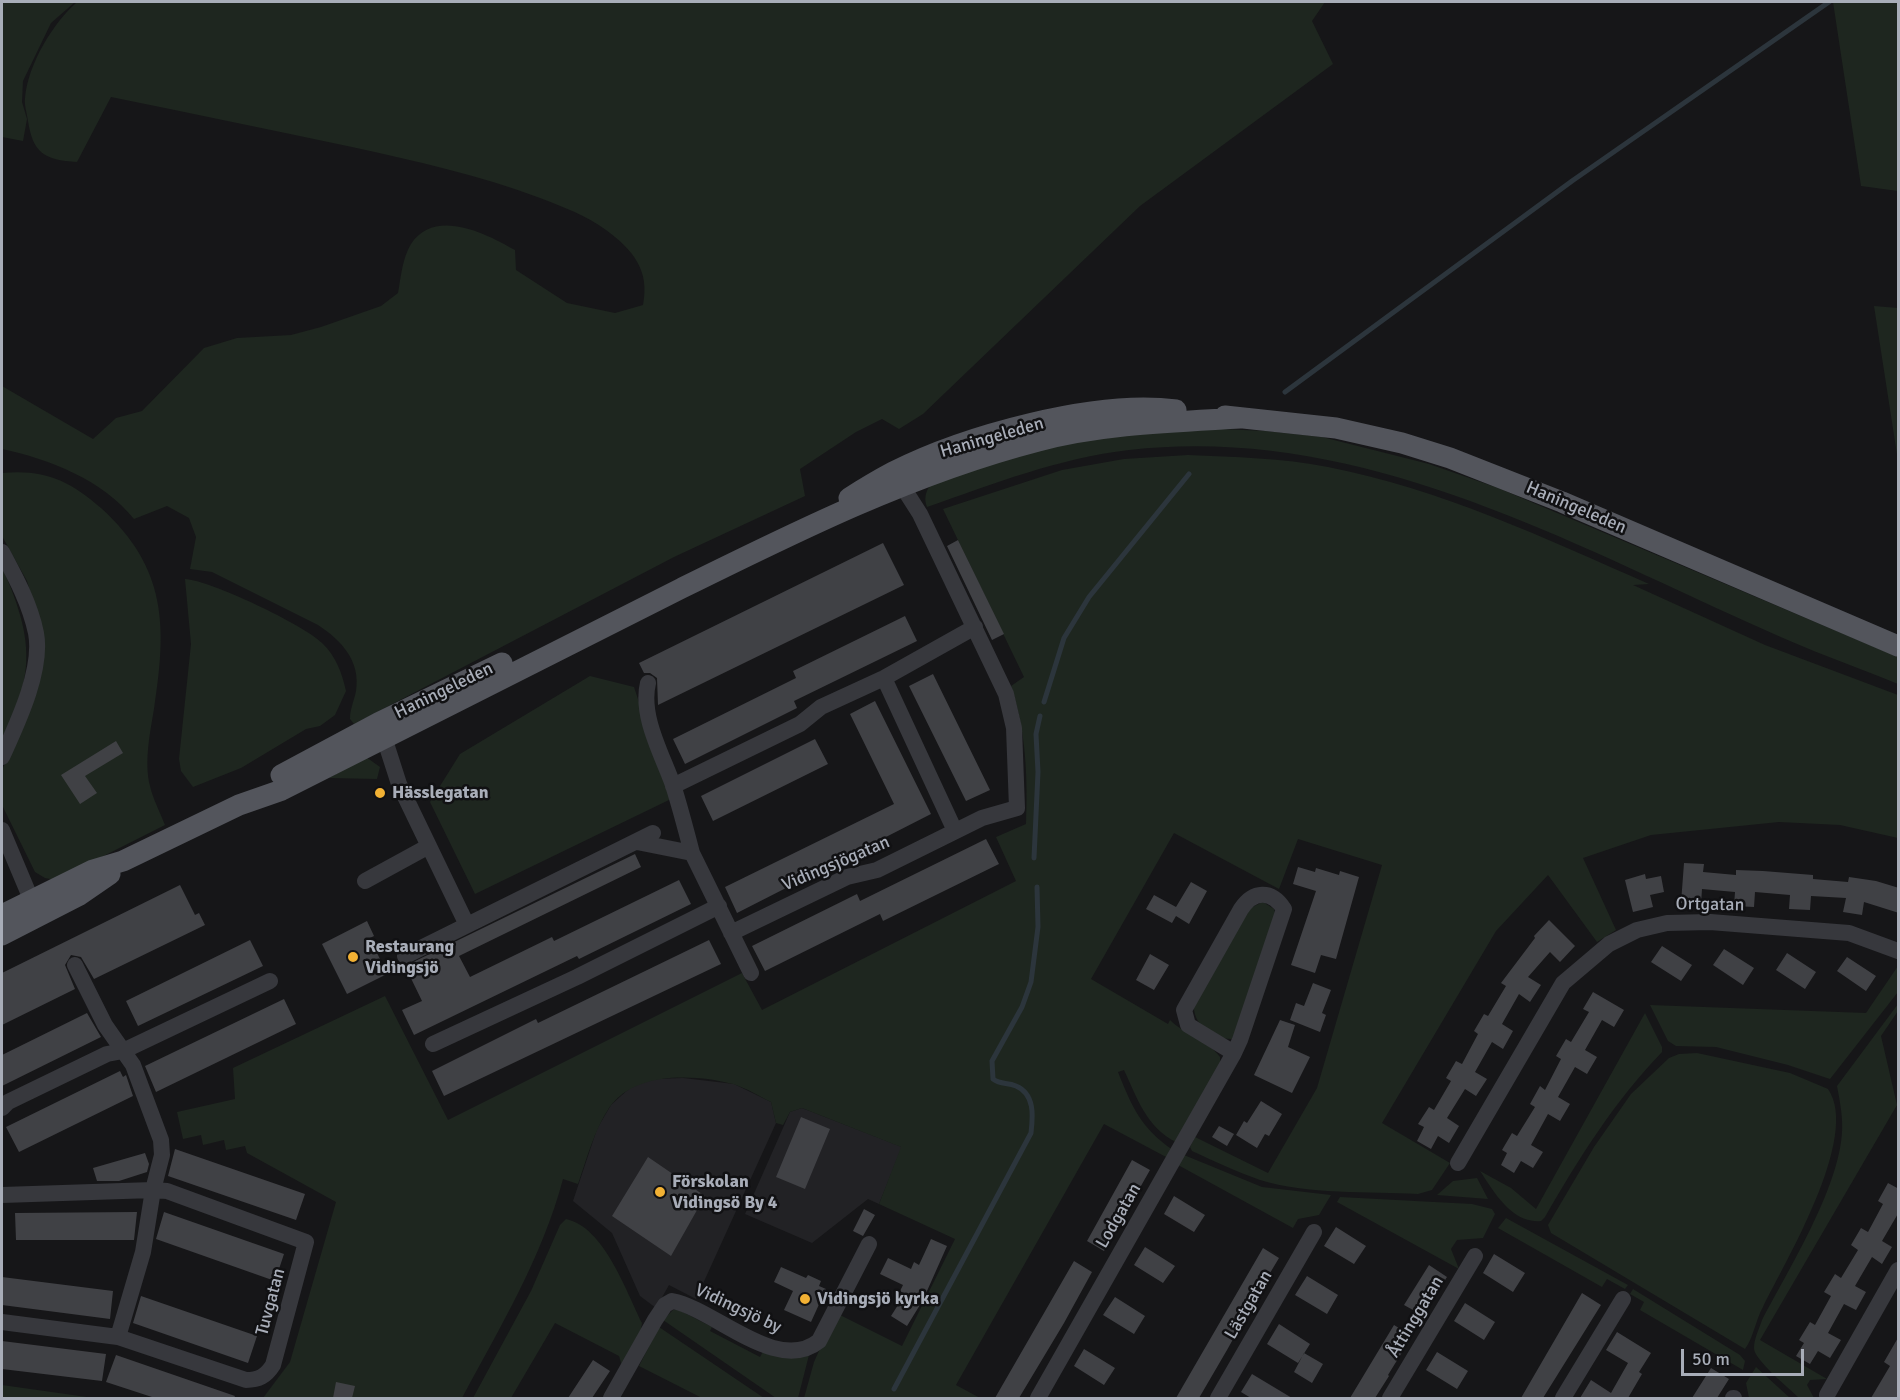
<!DOCTYPE html>
<html>
<head>
<meta charset="utf-8">
<style>
  body { margin:0 }
  #map { position:relative; width:1900px; height:1400px; overflow:hidden; background:#161618; font-family:Signika,sans-serif }
  canvas { display:block }
  .frame { position:absolute; inset:0; border:3px solid #a8adb8; pointer-events:none }
  .scale { position:absolute; left:1681px; top:1349px; width:123px; height:27px; box-sizing:border-box; border:3px solid #a8adb8; border-top:0; padding-left:8px; font-size:18px; line-height:21px; white-space:nowrap; color:#a8adb8; -webkit-text-stroke:4px #111113; paint-order:stroke }
</style>
</head>
<body>
<div id="map">
<canvas width="1900" height="1400"></canvas>
<div class="frame"></div>
<div class="scale">50 m</div>
</div>
<script>
const g = document.querySelector('canvas').getContext('2d');
g.lineJoin = 'round';
function paint(path, color) { g.fillStyle = color; g.fill(path, 'evenodd'); }
function strokePath(path, color, width, dash) { g.strokeStyle = color; g.lineWidth = width; g.lineCap = dash ? 'butt' : 'round'; g.setLineDash(dash || []); g.stroke(path); }
function drawText(font, color, halo, rows, align = 'center') {
  g.font = font + ' Signika,sans-serif'; g.lineWidth = 5; g.setLineDash([]); g.textBaseline = 'middle'; g.strokeStyle = halo; g.fillStyle = color; for (const [text, x, y, turn = 0] of rows) {
    g.save(); g.translate(x, y); g.rotate((+turn || 0) * Math.PI / 180); g.textAlign = isNaN(turn) ? turn : align; if (halo) g.strokeText(text, 0, 0); g.fillText(text, 0, 0); g.restore();
  }
}
paint(new Path2D(`
  M683,1078l51,6 37,18 5,21 -80,176 -27,-14 -13,23 -16,-12 -28,-63 -39,-32 24,-72 14,-24 21,-19 23,-7z
  M802,1108l100,39 -23,57 -11,-5 -56,44 -67,-29 45,-102z`), '#222225');
paint(new Path2D(`
  M2,2h73l-24,21 -28,58 -1,21 5,17 -4,22 -21,-4z
  M77,2h1248l-13,19 21,43 -193,142 -217,208 -24,15 -17,-10 -26,13 -56,37 5,27 -131,61 -320,167 -4,-5c0,-10 4,-18 6,-28 5,-30 -15,-51 -38,-66l-106,-53 -22,-3 6,-32 -7,-19 -22,-12 -33,13c-31,-39 -85,-60 -132,-70v-63l91,53 23,-21 26,-7 62,-63 33,-10 54,-3 30,-8 60,-21 17,-13c3,-16 4,-34 13,-49 24,-37 76,-10 104,6l1,20 51,33 48,10 28,-8c7,-35 -10,-55 -37,-75 -20,-15 -43,-23 -66,-32 -61,-23 -124,-37 -188,-51 -81,-17 -161,-34 -241,-50l-34,65c-33,-2 -44,-9 -49,-41 -1,-8 -4,-16 -3,-23 3,-34 28,-75 52,-96z
  M1833,2h65v189l-37,-5z
  M1874,306l24,2v153z
  M1199,428l67,3 56,6 107,27 69,24 400,169v27c-44,-18 -90,-34 -133,-54 -202,-90 -406,-206 -636,-180 -70,8 -136,34 -202,57 -3,-7 -2,-15 3,-21 6,-7 21,-10 29,-13 77,-29 159,-38 240,-45z
  M1188,455c47,2 94,3 140,12 112,22 217,71 321,117l-16,1 132,60 133,50v143l-58,-13 -61,-3 -128,13 -68,23 33,72 -19,12 -49,-67 -52,56 -114,192 68,40 -18,27 -14,4c-49,-3 -111,1 -158,-14 -23,-8 -46,-19 -68,-29l-2,-4 5,-10 73,36 49,-85 65,-223 -84,-26 -19,50 -105,-56 -83,146 77,45 2,-4c15,15 38,20 50,37v6l-44,79c-29,-14 -39,-44 -52,-72l-6,2c14,35 23,56 55,78l-5,8 -64,-34 -148,261 24,13h-176l10,-36 22,-49 66,33 53,-107 -76,-35 22,-57 -99,-39 -12,4 -7,13 -7,-2 -5,-21c-12,-6 -25,-14 -38,-18 -38,-10 -99,-13 -124,24 -15,23 -22,50 -31,76l-15,-5c-21,79 -63,148 -101,219h-199l27,-36 46,-160 -89,-49 -2,-7 -19,4 -2,-10 -21,5 -2,-10 -18,4 -6,-27 58,-13 -2,-31 152,-72 63,124 294,-147 20,37 254,-129 -20,-44 30,-13c2,-46 0,-94 -15,-138l13,-9 -81,-168 119,-39 62,-11z
  M2,473c42,-4 67,7 99,35 66,60 66,118 53,201 -4,24 -10,53 -4,77 3,13 10,26 15,39l-109,55 -11,-2 -10,-6 -33,-67v-35l18,-41 23,-97 -16,-51 -25,-45z
  M2,567c29,66 36,104 0,171z
  M185,579c25,1 119,46 137,64 14,13 20,30 24,48l-11,24 -15,11 -14,3 -65,39 -48,19 -12,-16 -2,-12 12,-115z
  M590,676l44,11 37,112 -196,95 -45,-92 30,-48z
  M366,757l14,10 -3,12 -48,-1z
  M1263,902l11,7 2,7 -43,123c-20,1 -41,-15 -39,-35l54,-95z
  M1898,966v26l-68,87 -42,-14 -72,-18 -40,-1 -8,-5 -18,-36 216,8z
  M1898,1004v7l-17,25 16,69 -137,235 67,39 -17,1 -3,5 7,13h-15c-8,-8 -46,-39 -45,-50 0,-9 5,-19 8,-28 27,-51 77,-132 80,-188 1,-15 -2,-30 -5,-46z
  M1645,1013l17,34v5c-48,50 -83,106 -117,165l-4,4c-29,3 -47,-29 -61,-50l31,17 25,21z
  M1697,1053l93,20 38,16c33,47 -43,173 -65,218 -7,12 -10,32 -18,42l-194,-116 -3,-8 46,-78 37,-53 38,-36 10,-4z
  M1184,1155l78,32 69,8 -12,20 -21,4 -5,9 -115,-63z
  M1477,1178l11,21 -51,-4 16,-14z
  M1340,1197l132,7 20,5 3,5 -12,24 -26,2 -6,9 8,20 -122,-67z
  M1506,1218l122,67 -3,4 -18,-10 -5,8 -104,-59z
  M566,1219c38,8 60,72 76,104l-2,13 -18,30 -3,-10 -64,-33 -44,75h-38l58,-107 29,-66z
  M1633,1289l107,66 5,6 -2,9 -103,-60 4,-8 -14,-8z
  M673,1310h6l33,17 -2,4 50,26 5,-9 44,7 -11,43h-22l-113,-78z
  M659,1327l105,71h-62l-63,-32z
  M1756,1367l34,31h-41l-3,-15z
  M2,1385l92,13h-92z`), '#1e261f');
strokePath(new Path2D(`
  M1285,392l287,-211 257,-179
  M1044,702l20,-64 25,-41 100,-123
  M1034,858l4,-86 -2,-38 4,-18
  M894,1389l137,-256c2,-17 4,-39 -15,-47 -9,-4 -15,-1 -23,-7l-1,-18 30,-54 9,-25 7,-55 -1,-40`), '#2c353c', 5);
paint(new Path2D(`
  M958,540l46,94 -12,6 -45,-94z
  M883,543l21,42 -246,120 -1,-27 -7,-5h-6l-5,-10z
  M905,616l12,25 -123,60 3,7 -112,56 -12,-25 123,-61 -3,-7z
  M933,674l57,116 -24,11 -57,-115z
  M875,701l56,113 -194,99 -12,-26 169,-83 -44,-90z
  M815,739l13,25 -115,57 -12,-25z
  M116,741l7,12 -38,23 12,17 -17,11 -19,-29z
  M986,839l13,25 -116,57 -3,-7 -115,57 -13,-25 105,-52 3,7z
  M635,854l6,13 -182,89 11,21 82,-40 2,4 125,-61 12,24 -112,55 -2,-3 -163,79 -12,-25 20,-9 -17,-35z
  M1684,863l20,1 -1,8 33,3v-5l27,1 50,4v4l35,3 1,-5 27,4 23,7v25l-35,-11 -2,13 -19,-3 3,-14 -35,-2 -1,14 -21,-1 1,-14 -35,-3 -1,15 -20,-1 1,-14 -33,-3 -1,15 -20,-1z
  M1298,867l17,5 1,-4 23,7 1,-4 19,6 -23,82 -15,-4 -6,18 -24,-8 25,-74 -23,-7z
  M1645,874l1,5 15,-3 3,16 -14,3 3,12 -20,5 -8,-32z
  M1191,882l16,9 -18,33 -13,-8 -4,7 -26,-14 8,-14 22,12z
  M180,885l15,30 4,-2 6,12 -111,54 -13,-22 -10,-2 -6,10 10,24 -73,36v-52z
  M1549,920l26,26 -15,16 -10,-10 -22,25 13,8 -11,17 -11,-8 -17,30 11,7 -10,18 -11,-7 -17,30 12,7 -11,17 -11,-7 -18,29 12,8 -10,17 -11,-7 -7,13 -14,-8 7,-14 -6,-3 11,-17 5,3 17,-29 -5,-3 10,-17 6,3 16,-30 -4,-3 10,-17 4,2 18,-30 -5,-3 34,-45 -1,-2z
  M367,921l7,15 -4,2 17,36 -40,20 -25,-50z
  M250,940l13,26 -125,60 -12,-25z
  M709,940l12,24 -277,132 -12,-25 104,-52 2,4z
  M1662,946l30,19 -11,16 -30,-19z
  M1724,949l30,19 -11,17 -30,-20z
  M1787,953l29,19 -11,17 -29,-19z
  M1150,954l19,11 -15,25 -18,-10z
  M1847,957l29,19 -10,15 -29,-20z
  M1313,983l18,7 -9,23 4,2 -6,17 -30,-12 6,-17 8,3z
  M1593,992l31,18 -10,17 -12,-7 -17,30 12,7 -10,17 -12,-7 -17,30 12,7 -10,17 -12,-7 -17,31 12,7 -10,16 -12,-7 -7,12 -13,-8 6,-12 -5,-3 10,-17 5,3 18,-29 -5,-3 10,-18 5,4 16,-31 -5,-3 10,-17 5,3 18,-30 -6,-3z
  M284,999l12,25 -140,68 -11,-26z
  M87,1013l14,24 -99,49v-31z
  M1280,1020l15,5 -7,22 22,10 -18,36 -38,-18z
  M120,1071l3,6 3,-2 7,21 -114,56 -13,-25z
  M1261,1101l21,13 -13,22 -4,-2 -8,14 -21,-13 8,-14 3,2z
  M801,1117l29,12 -25,60 -29,-12z
  M1219,1126l15,8 -7,12 -15,-9z
  M175,1149l130,45 -9,26 -128,-44z
  M145,1153l4,11 -2,8 -28,9h-22l-4,-13z
  M648,1157l57,39 -34,60 -59,-40z
  M1132,1160l18,10 -46,81 -17,-10z
  M1888,1183l11,6v23l-17,29 10,6 -10,17 -10,-7 -17,29 11,6 -10,18 -12,-6 -16,29 13,7 -11,18 -12,-7 -8,13 -14,-8 8,-13 -5,-3 11,-18 5,3 16,-29 -7,-4 11,-18 6,4 17,-28 -7,-5 10,-17 7,4 15,-28 -5,-3z
  M1174,1196l31,19 -11,17 -30,-18z
  M864,1209l11,6 -12,21 -10,-5z
  M137,1212l-3,28h-118l-1,-27z
  M164,1212l120,42 -9,27 -119,-42z
  M1336,1227l30,19 -12,18 -30,-18z
  M931,1239l16,7 -24,54 -16,26 -16,-10 14,-22 -5,-3 3,-6 -23,-11 8,-16 23,11 3,-7 5,3z
  M1145,1247l30,19 -12,17 -29,-18z
  M1263,1248l16,10 -18,30 -6,-3 -11,18 7,4 -24,43 -28,48h-23z
  M1494,1254l31,19 -12,19 -30,-19z
  M1074,1261l18,11 -28,51 -45,75h-24z
  M1429,1265l18,12 -25,38 -18,-10z
  M781,1267l25,11 2,-3 13,6 -2,5 7,3 -15,33 -27,-12 9,-19 -19,-9z
  M1307,1276l31,19 -11,19 -32,-19z
  M2,1277l111,14 -3,28 -108,-14z
  M1582,1293l19,12 -58,93h-22z
  M141,1296l116,40 -9,27 -115,-40z
  M1115,1297l30,19 -11,18 -31,-19z
  M1465,1303l30,19 -11,18 -30,-19z
  M1279,1324l31,20 -12,19 -31,-19z
  M1394,1325l18,11 -24,39 1,1 -14,22h-25z
  M1617,1332l34,21 -12,19 3,2 -14,24h-48l11,-18 20,13 17,-30 -22,-13z
  M1899,1336v62h-28l19,-32 -6,-4z
  M2,1341l104,13 -4,27 -100,-12z
  M1084,1349l31,19 -11,17 -30,-19z
  M1437,1352l31,19 -11,18 -31,-19z
  M1304,1353l19,11 -11,19 -18,-11z
  M116,1355l119,41 -1,2h-79l-49,-16z
  M593,1360l17,11 -18,27h-24z
  M1711,1368l18,11 -12,19h-25z
  M1252,1374l40,24h-41l-10,-6z
  M336,1382l19,4 -3,12h-19z`), '#404145');
strokePath(new Path2D(`
  M2,552c14,26 28,52 34,81 7,37 -19,91 -34,124
  M884,678l71,153
  M648,683c-8,33 14,71 25,102 7,22 13,45 19,68
  M381,728l18,56 68,141
  M673,786l127,-62 21,-17 63,-29 91,-51
  M2,830l34,81
  M637,842l55,11 59,120
  M365,881l64,-35
  M731,933l116,-56 30,-7 105,-52 35,-10 -3,-80 -8,-34 -86,-180 -23,-36
  M405,956l248,-123
  M75,965l30,60 28,40 28,75 1,15 -9,35 -10,62 -25,85
  M433,1044l144,-67 142,-71
  M2,1108l6,-6 99,-48 16,-3 147,-70
  M1458,1163l105,-180 46,-39 28,-14 30,-7 43,-1 139,11 49,18
  M2,1195l151,-5 14,1 139,51 -33,123c-7,11 -14,15 -27,15l-128,-43 -116,-15
  M1827,1395l71,-125
  M611,1398l44,-78 10,-15 7,-4c43,8 105,74 147,40l50,-97
  M1038,1398l196,-345 6,-13 44,-131c-13,-20 -31,-18 -43,0l-57,101 4,15 46,28
  M1218,1398l96,-166
  M1390,1398l85,-142
  M1563,1398l60,-99
  M1733,1398h1`), '#37383d', 16);
strokePath(new Path2D(`
  M1225,416l111,12 66,15 48,15 112,44 336,144
  M849,498c14,-9 29,-18 44,-26 71,-36 203,-73 283,-62
  M281,775l97,-52 124,-60
  M2,915l91,-45 30,-9 116,-56 43,-15c134,-67 267,-136 400,-202 115,-57 232,-115 356,-147 65,-17 135,-19 202,-23
  M2,935l76,-39 32,-22`), '#53555c', 21);
for (const [x, y, r, color] of [
  [380,793,6,"#f2b134"],
  [353,957,6,"#f2b134"],
  [660,1192,6,"#f2b134"],
  [805,1299,6,"#f2b134"]
]) { const dot = new Path2D(); dot.arc(x, y, r, 0, 2 * Math.PI); g.fillStyle = color; g.fill(dot); strokePath(dot, '#111113', 2); }
drawText('18px', '#a8adb8', '#111113', [
  ["Haningeleden",992,438,-16],
  ["Haningeleden",1576,508,23],
  ["Haningeleden",444,691,-26],
  ["Vidingsjögatan",836,864,-23],
  ["Ortgatan",1710,905,1],
  ["Lodgatan",1119,1216,-60],
  ["Tuvgatan",271,1302,-75],
  ["Lästgatan",1249,1305,-60],
  ["Vidingsjö by",738,1309,25],
  ["Åttinggatan",1416,1317,-59]
]);
drawText('bold 18px', '#a8adb8', '#111113', [
  ["Hässlegatan",392,793],
  ["Restaurang",365,947],
  ["Vidingsjö",365,968],
  ["Förskolan",672,1182],
  ["Vidingsö By 4",672,1203],
  ["Vidingsjö kyrka",817,1299]
], 'left');
</script>
</body>
</html>
